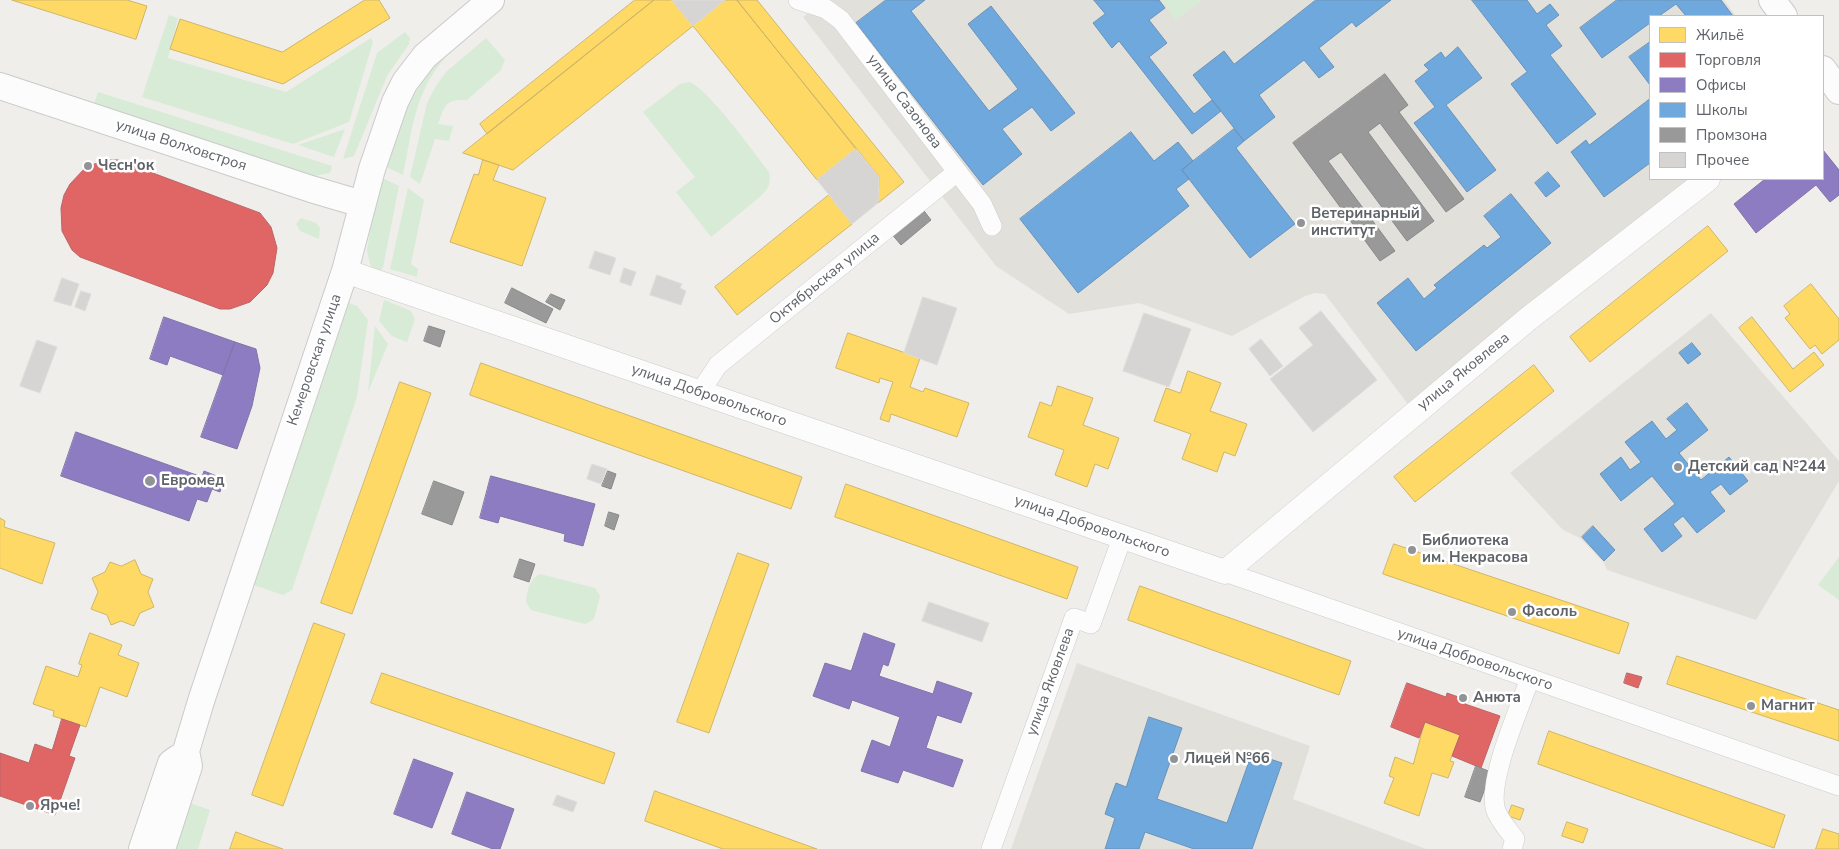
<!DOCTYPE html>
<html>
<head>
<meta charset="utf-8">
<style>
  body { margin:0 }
  #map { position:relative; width:1839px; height:849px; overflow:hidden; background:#efeeea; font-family:"Nunito Sans",sans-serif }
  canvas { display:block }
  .legend { position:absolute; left:1649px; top:15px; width:175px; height:165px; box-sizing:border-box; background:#fff; border:1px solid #bfc1c3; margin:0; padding:6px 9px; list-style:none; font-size:15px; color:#5f6368 }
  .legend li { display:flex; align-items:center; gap:10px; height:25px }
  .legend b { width:25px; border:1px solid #bfc1c3 }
</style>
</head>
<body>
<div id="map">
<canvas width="1839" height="849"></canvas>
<ul class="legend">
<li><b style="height:14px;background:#ffd966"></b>Жильё</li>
<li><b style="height:14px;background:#e06666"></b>Торговля</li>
<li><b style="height:14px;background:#8e7cc3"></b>Офисы</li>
<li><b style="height:14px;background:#6fa8dc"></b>Школы</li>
<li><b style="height:14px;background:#999"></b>Промзона</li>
<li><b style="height:14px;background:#d6d5d3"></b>Прочее</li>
</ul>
</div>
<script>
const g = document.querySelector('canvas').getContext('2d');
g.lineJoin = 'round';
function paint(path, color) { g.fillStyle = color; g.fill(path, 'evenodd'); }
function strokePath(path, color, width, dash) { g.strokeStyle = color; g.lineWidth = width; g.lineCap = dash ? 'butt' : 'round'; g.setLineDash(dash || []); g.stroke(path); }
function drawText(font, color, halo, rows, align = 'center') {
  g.font = font + ' "Nunito Sans",sans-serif'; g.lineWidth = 5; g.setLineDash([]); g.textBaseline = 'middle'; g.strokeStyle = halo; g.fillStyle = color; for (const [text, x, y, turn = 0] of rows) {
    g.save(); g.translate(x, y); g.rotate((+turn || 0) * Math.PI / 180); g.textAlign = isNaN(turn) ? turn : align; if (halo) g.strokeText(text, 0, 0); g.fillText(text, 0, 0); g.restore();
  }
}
paint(new Path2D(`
  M825,0h899l12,16h-86v163h44l-284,228 -85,-113 -10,-1 -10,3 -73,40 -93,-33 -70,11 -73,-48 -193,-249z
  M1711,313l128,148v20l-83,139 -149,-50 -3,-7 -24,-25 -17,-8 -53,-57z
  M1077,663l233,83 -17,53 133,50h-415z`), '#e2e0da');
paint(new Path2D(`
  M1161,0h42l-27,20z
  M169,15l9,3 -10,40 118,34 85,-54 2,4 -24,80 -56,22 -151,-47z
  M477,25l2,2c-13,12 -29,23 -39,37 -26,32 -29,73 -37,111l-21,-10c16,-37 31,-76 58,-107 10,-13 25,-23 37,-33z
  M405,32l5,6 -1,6 -22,32 -33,80 -11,3 34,-106z
  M486,38l19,22 -4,10 -34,30c-22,-1 -22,5 -29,24l15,2 -4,15 -14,-2 -15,45 -10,-7 17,-74 9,-17 10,-14z
  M689,82c18,5 66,72 80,90 2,11 0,16 -8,24l-50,41 -35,-45 19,-15 -52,-65 37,-28z
  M98,92l234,74 -2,7 -16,3 -16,-2 -205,-67z
  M345,129l-11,28 -36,-12z
  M378,176l21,10 -16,81 -5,7c-8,-6 -9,-13 -11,-23z
  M408,188l16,12 -13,64 7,5 -1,8 -27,-8z
  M301,218l15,5 4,5 -1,11 -19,-8 -4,-7z
  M384,300l27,11 4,8 -8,23 -15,-6 -13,-15z
  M349,303l8,3 11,14 -11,77 -65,193 -9,5 -29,-10z
  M375,326l13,18 -20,48z
  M1839,557v43l-21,-15z
  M540,574l55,14 5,8 -6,23 -8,5 -5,-1 -50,-13 -5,-8c1,-11 3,-23 14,-28z
  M184,801l26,9 -12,39h-30z`), '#d8ebd6');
const homes = new Path2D(`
  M12,0h115l20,6 -11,33z
  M365,0h14l11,18 -107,66 -113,-35 10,-30 102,33z
  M635,0h19l-167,134 -7,-10z
  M654,0h18l21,26 -180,144 -50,-17z
  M725,0h12l119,149 -39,31 -124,-154z
  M737,0h20l147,182 -26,21 1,-26z
  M483,160l16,5 -6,15 53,18 -24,68 -72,-24 24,-68 4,1z
  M829,195l23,29 -115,91 -22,-28z
  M1708,226l20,25 -138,111 -20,-25z
  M1811,284l28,35v21l-17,14 -7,-9 -5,4 -25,-31 5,-4 -6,-8z
  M1752,317l41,52 21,-17 10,13 -34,27 -51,-64z
  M848,333l72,25 -10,29 13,5 2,-4 44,15 -12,34 -66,-23 -2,8 -9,-3 13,-37 -13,-4 -1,5 -43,-15z
  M481,363l321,114 -11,32 -321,-114z
  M1534,365l20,26 -139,111 -21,-25z
  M1188,371l33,12 -11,28 37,13 -12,32 -11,-4 -7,20 -35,-13 9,-25 -37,-13 12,-33 14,5z
  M400,382l31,11 -79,221 -31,-11z
  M1058,386l35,12 -10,27 36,13 -11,31 -13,-5 -8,23 -32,-12 9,-25 -36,-13 12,-35 11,4z
  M846,484l232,83 -11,32 -232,-82z
  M0,518l5,3 -1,6 51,16 -13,41 -42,-16z
  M1394,544l235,79 -10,31 -236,-80z
  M738,553l31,11 -60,169 -32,-11z
  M135,560l6,14 12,5 -5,13 6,15 -14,6 -6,13 -13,-5 -10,4 -4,-10 -16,-6 7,-17 -6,-14 13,-6 5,-10 11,4z
  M1140,586l211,75 -12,34 -211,-75z
  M314,623l31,11 -62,172 -31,-11z
  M90,633l32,12 -4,10 21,8 -12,34 -27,-10 -14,40 -33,-11 1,-5 -21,-7 13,-38 32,11 4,-12 -3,-1z
  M1677,656l162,54v31l-172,-57z
  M382,673l233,80 -11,31 -233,-81z
  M1425,722l35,13 -10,26 4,1 -6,16 -16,-5 -13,43 -35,-13 10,-25 -5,-2 6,-19 18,7z
  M1549,731l236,84 -11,33 -236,-84z
  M655,791l162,58h-94l-78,-28z
  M1512,805l12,4 -4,11 -12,-4z
  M1567,822l21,7 -5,14 -21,-7z
  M1823,829l16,5v15h-23z
  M236,832l24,9 23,8h-53z`);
paint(homes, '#ffd966');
strokePath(homes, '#cfb667', 1);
const shops = new Path2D(`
  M107,160h11l142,53 11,14 6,21 -4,25 -6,12 -17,17 -20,7h-10l-140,-52 -8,-7 -10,-19 -1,-23 3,-13 6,-11 16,-17z
  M1627,673l15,4 -4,11 -14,-5z
  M1407,683l39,14 1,-4 20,7 -2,4 35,12 -19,52 -29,-12 8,-21 -35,-13 -6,16 -28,-11z
  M62,719l18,6 -11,31 6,2 -20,57 -55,-19v-43l29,10 6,-19 17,6z`);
paint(shops, '#e06666');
strokePath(shops, '#b96567', 1);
const offices = new Path2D(`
  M1823,150l16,20v25l-9,7 -14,-17 -60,48 -22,-29 31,-25h58z
  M164,317l71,25 -12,33 -53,-19 -3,9 -17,-6z
  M235,342l21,7 4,19 -8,38 -15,43 -36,-12z
  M76,432l126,45 2,-6 20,8 -4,13 -8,-3 -5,13 -10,-3 -8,22 -128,-45z
  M491,476l104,28 -12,42 -19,-5 1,-7 -65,-18 -2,7 -18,-5z
  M864,633l31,11 -7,22 -5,-2 -4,12 54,18 4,-13 35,12 -11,30 -24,-8 -11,33 37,12 -10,27 -50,-17 -5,13 -37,-12 11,-31 18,7 10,-30 -48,-17 -3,9 -36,-13 12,-33 26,8z
  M414,759l39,14 -21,55 -38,-14z
  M467,792l47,17 -14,40h-7l-41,-15z`);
paint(offices, '#8e7cc3');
strokePath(offices, '#8074a8', 1);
const schools = new Path2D(`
  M886,0h39l-14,11 78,100 29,-22 -50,-65 23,-18 84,107 -24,18 -19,-24 -30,22 20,25 -39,31 -127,-162z
  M1094,0h65l6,8 -16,12 18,23 -18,14 45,57 18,-14 9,11 -29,23 -73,-93 -7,7 -19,-25 12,-9z
  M1316,0h75l-35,27 -4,-5 -33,26 15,19 -15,11 -15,-18 -45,35 16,22 -31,24 -51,-66 31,-24 10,13z
  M1472,0h55l10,14 13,-10 9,11 -13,10 16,21 -12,9 46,59 -39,30 -46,-60 16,-12z
  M1617,0h104l12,16h-47l-10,-12 -17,12h-9v7l-48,35 -22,-30z
  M1650,42v43l-21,-28z
  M1458,47l24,31 -36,27 50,65 -29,22 -53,-69 21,-16 -20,-26 14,-11 -5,-5 17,-13 4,6z
  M1650,99v64l-46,34 -33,-45 15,-12 3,5z
  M1234,129l10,12 -8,7 59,76 -45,34 -68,-88z
  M1131,132l23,29 24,-19 15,19 -11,9 7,9 -13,10 13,17 -111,87 -58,-74z
  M1548,172l12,14 -14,11 -11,-14z
  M1511,194l40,49 -135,108 -39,-48 31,-25 16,21 13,-11 -3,-3 50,-40 3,3 14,-11 -17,-21z
  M1692,343l9,11 -13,10 -9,-11z
  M1687,403l21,27 -29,23 22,27 28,-23 19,24 -18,14 -9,-11 -11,8 15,19 -28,22 -14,-17 -10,8 9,12 -20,16 -18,-23 31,-25 -23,-28 -31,25 -21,-27 21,-17 9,13 11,-8 -16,-20 27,-21 14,18 11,-9 -10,-11z
  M1593,526l22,24 -11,11 -22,-24z
  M1149,717l33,11 -25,71 70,24 25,-70 30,10 -30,86h-58l-49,-17 -6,17h-34l10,-31 -10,-4 5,-15 6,-16 10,4z`);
paint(schools, '#6fa8dc');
strokePath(schools, '#6a93b9', 1);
const industry = new Path2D(`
  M1385,74l23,31 -9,7 65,87 -18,13 -66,-89 -12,9 66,89 -27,20 -66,-89 -13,9 67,90 -15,10 -87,-118z
  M921,207l10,13 -30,25 -11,-13z
  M512,288l41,21 -7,14 -41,-20z
  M551,294l14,6 -5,10 -14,-8z
  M429,326l16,5 -5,16 -16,-6z
  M608,471l8,3 -5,15 -9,-3z
  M434,481l30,11 -12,33 -30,-11z
  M609,512l10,3 -5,15 -9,-4z
  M520,559l15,5 -6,18 -15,-5z
  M1476,766l15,6 -11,30 -15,-5z`);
paint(industry, '#999');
strokePath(industry, '#88898a', 1);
const building = new Path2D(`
  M672,0h53l-32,26z
  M856,149l23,28 -1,26 -26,21 -35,-44z
  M595,251l21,7 -6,17 -21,-7z
  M624,268l12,4 -5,14 -11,-4z
  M657,275l25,9 -2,4 6,3 -5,14 -31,-10z
  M62,278l17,6 -8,22 -17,-5z
  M81,291l10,3 -6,17 -10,-4z
  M923,297l34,11 -20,57 -33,-12z
  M1321,311l56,69 -64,52 -43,-53 43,-34 -14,-17z
  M1144,313l47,16 -22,58 -46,-16z
  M1261,339l22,27 -13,10 -21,-27z
  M37,340l20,7 -17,46 -20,-7z
  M592,464l15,5 -6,15 -14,-5z
  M929,602l60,21 -7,19 -60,-21z
  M557,795l20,7 -4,10 -20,-7z`);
paint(building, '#d6d5d3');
strokePath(building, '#deddd9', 1);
const minor = new Path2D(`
  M798,0l28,9 15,11 141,184 10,22
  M700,392l18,-27 239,-193
  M1225,572l614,214
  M991,849l83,-231 17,6 31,-86
  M1512,849l3,-10c-6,-8 -15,-18 -19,-28 -10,-29 24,-103 34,-133`);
const tertiary = new Path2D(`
  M345,271l880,301 303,-253 180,-140`);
const secondary = new Path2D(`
  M1772,0l12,16
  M1823,69l16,22
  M0,86l311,103 51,15
  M142,849l29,-86 7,-5
  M162,849l27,-83 -3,-15 16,-53 143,-427 27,-102 23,-67 10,-20 20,-26 66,-56`);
strokePath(minor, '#cbcccc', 20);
strokePath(tertiary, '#cbcccc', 25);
strokePath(secondary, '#cacacb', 28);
strokePath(minor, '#fdfcfc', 19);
strokePath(tertiary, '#fdfcfc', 24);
strokePath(secondary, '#fdfcfc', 26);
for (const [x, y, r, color] of [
  [88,166,5,"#919496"],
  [1301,223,5,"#919496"],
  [1678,467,5,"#919496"],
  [150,481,6,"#919496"],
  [1412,550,5,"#919496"],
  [1512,612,5,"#919496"],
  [1463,698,5,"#919496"],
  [1751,706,5,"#919496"],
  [1174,759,5,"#919496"],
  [30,806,5,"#919496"]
]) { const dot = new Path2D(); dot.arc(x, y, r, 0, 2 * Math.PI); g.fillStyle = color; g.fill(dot); strokePath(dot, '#fff', 2); }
drawText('15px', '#5f6368', '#fff', [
  ["улица Сазонова",904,102,53],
  ["улица Волховстроя",181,146,18],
  ["Октябрьская улица",825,279,-39],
  ["Кемеровская улица",315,360,-71],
  ["улица Яковлева",1464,372,-39],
  ["улица Добровольского",709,396,19],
  ["улица Добровольского",1092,527,19],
  ["улица Добровольского",1475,660,19],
  ["улица Яковлева",1051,682,-70]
]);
drawText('bold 15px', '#5f6368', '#fff', [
  ["Чесн'ок",98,166],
  ["Ветеринарный",1311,214],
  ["институт",1311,231],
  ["Детский сад №244",1688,467],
  ["Евромед",161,481],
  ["Библиотека",1422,541],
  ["им. Некрасова",1422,558],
  ["Фасоль",1522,612],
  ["Анюта",1473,698],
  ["Магнит",1761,706],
  ["Лицей №66",1184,759],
  ["Ярче!",40,806]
], 'left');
</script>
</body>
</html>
